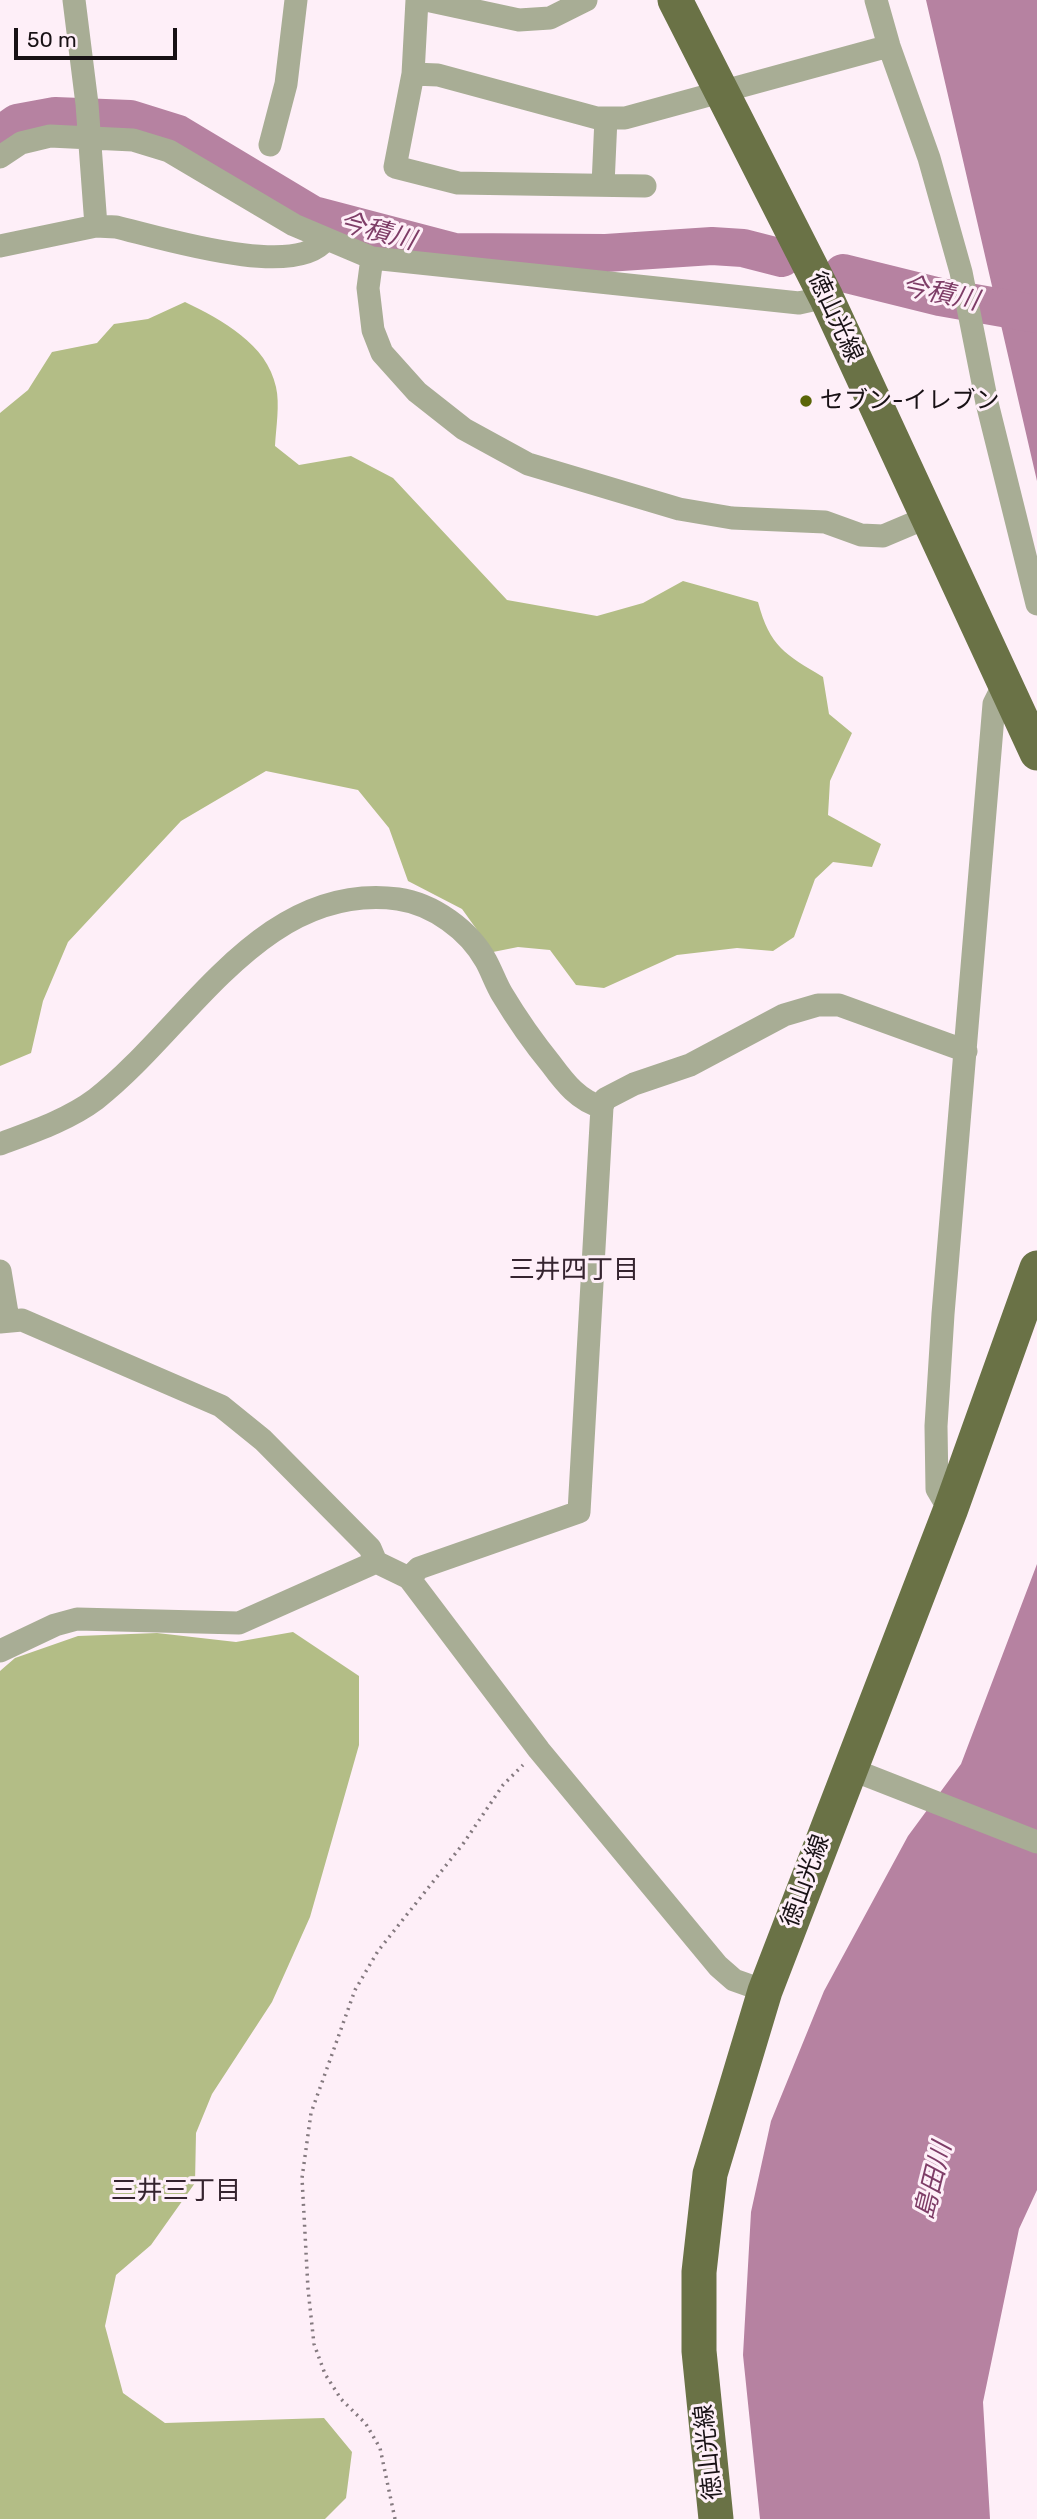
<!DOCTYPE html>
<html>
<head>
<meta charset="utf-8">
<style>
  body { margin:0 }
  #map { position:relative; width:1037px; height:2519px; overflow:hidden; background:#feeff8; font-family:Rubik,sans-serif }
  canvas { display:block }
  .scale { position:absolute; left:14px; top:28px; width:163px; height:32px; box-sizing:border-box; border:4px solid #181115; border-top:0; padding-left:9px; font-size:21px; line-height:24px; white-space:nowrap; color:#181115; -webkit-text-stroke:5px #feeff8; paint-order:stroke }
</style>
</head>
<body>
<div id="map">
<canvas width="1037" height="2519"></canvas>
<div class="scale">50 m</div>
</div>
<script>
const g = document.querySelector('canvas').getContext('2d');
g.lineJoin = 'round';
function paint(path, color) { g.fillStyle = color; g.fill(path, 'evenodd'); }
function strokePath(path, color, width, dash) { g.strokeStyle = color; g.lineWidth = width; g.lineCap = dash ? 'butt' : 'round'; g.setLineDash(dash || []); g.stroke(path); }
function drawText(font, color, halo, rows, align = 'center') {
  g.font = font + ' Rubik,"Noto Sans JP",sans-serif'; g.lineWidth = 6; g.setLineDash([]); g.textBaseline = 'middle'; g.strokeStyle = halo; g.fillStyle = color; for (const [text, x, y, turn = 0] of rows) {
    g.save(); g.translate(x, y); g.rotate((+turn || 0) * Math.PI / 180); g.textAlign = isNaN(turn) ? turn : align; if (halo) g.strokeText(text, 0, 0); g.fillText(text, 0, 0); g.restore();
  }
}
paint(new Path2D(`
  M185,302c37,18 82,42 91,85 4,17 0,41 -1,59l24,19 52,-9 42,22 114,122 90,16 46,-13 40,-22 75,21c12,45 27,52 65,75l6,37 23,19 -22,48 -2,34 53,29 -9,23 -39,-5 -18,17 -21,58 -21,14 -36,-3 -60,7 -73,33 -28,-3 -26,-35 -32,-3 -25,5 -31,-43 -54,-28 -19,-53 -31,-38 -92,-19 -85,50 -113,121 -25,59 -12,52 -31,13v-653l28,-23 24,-38 45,-9 17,-19 34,-5z
  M293,1632l66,44v69l-49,172 -38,85 -60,92 -16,39 -1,50 -44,62 -35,30 -11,51 18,67 42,30 159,-5 28,34 -6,46 -21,21h-325v-848l15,-13 63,-22 79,-3 79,9z`), '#b3bd86');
paint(new Path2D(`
  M926,0h111v481z
  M1037,1564v626l-18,39 -36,173 7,117h-230l-17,-164 8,-143 20,-91 53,-130 84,-155 53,-72z`), '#b682a1');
strokePath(new Path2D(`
  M0,135l17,-12 38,-7 75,3 48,15 135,81 141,37 152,1 106,-7 31,2 39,10
  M843,273l97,24 97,17`), '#b682a1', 38);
strokePath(new Path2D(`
  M395,2519l-15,-71 -14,-24 -25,-25 -16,-25 -11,-30 -6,-55 -6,-111 9,-65 44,-123 23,-39 85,-107 40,-59 20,-20`), '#84797f', 3.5, [2, 5]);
strokePath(new Path2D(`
  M74,0l13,104 9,122
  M426,0l93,20 31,-2 36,-18
  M876,0l13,46 40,112 32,114 26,131 50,201
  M413,74l4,-74
  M270,145l16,-61 10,-84
  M0,157l21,-14 29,-7 83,4 36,11 125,74 78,33 427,45 27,-6
  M603,185l3,-67
  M645,186l-187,-3 -63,-16 18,-93 25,1 159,43h28l264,-72
  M0,246l96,-20 20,1c43,10 179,53 209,13
  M372,258l-4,30 5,42 9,23 35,39 47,37 64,35 151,45 53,9 93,4 36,13 22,1 45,-19
  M0,1144c32,-12 68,-24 96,-45 92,-72 166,-218 302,-200 35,5 71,31 88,62 6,11 10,23 16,33 15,25 31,48 49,70 14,19 28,37 51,43
  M0,1271l8,48
  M0,1322l22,-2 199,86 42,34 107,108 6,14
  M950,1511l-13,-22 -1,-63 7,-112 51,-610 11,-22
  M409,1578l10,-10 160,-56 23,-405 3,-8 29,-15 56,-19 94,-50 34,-10h21l127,46
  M0,1651l55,-26 22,-6 162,4 137,-61 33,16 130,172 179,216 16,14 31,11
  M848,1768l189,74`), '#a8ad95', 23);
strokePath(new Path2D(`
  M675,0l151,297 211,456
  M716,2519l-17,-168v-79l11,-98 55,-183 185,-480 87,-243`), '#6a7246', 35);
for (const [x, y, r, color] of [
  [806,401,7,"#5a6507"]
]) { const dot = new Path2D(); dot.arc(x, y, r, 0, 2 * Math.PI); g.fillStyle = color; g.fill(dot); strokePath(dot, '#feeff8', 2.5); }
drawText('24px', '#181115', '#feeff8', [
  ["徳山光線",835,317,65],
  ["徳山光線",806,1881,-70],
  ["徳山光線",709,2452,-96]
]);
drawText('24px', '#181115', '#feeff8', [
  ["セブン-イレブン",820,401]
], 'left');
drawText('italic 26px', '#7e3d67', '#feeff8', [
  ["今積川",377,232,15],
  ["今積川",940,294,12],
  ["島田川",934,2181,-76]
]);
drawText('26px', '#35242f', '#feeff8', [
  ["三井四丁目",574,1270],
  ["三井三丁目",176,2191]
]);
</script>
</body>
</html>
